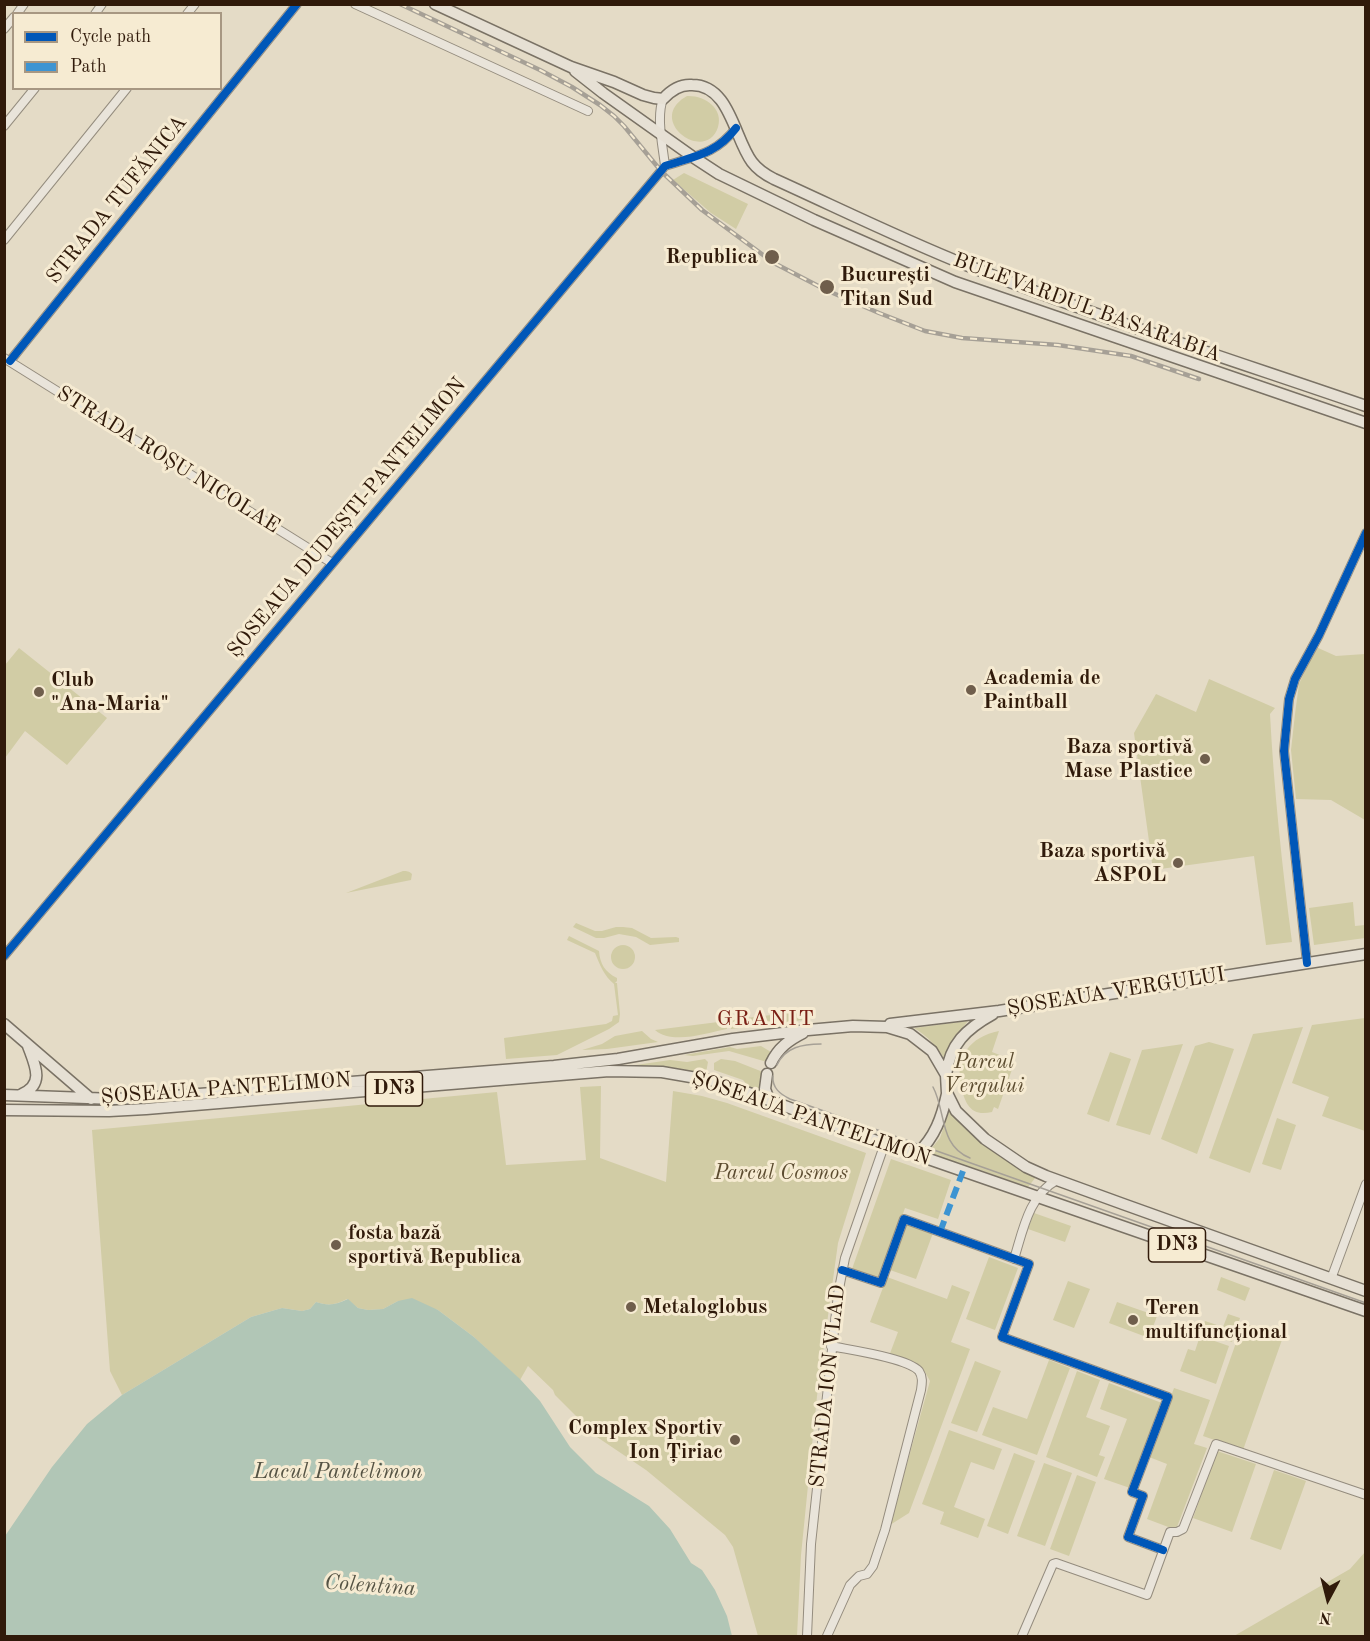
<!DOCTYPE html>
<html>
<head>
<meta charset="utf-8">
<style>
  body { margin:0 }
  #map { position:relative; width:1370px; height:1641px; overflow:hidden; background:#e4dbc6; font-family:"Old Standard TT",serif }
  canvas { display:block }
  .frame { position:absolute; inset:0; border:6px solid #301a0a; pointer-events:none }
  .legend { position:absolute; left:12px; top:12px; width:210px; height:78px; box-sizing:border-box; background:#f6ebd2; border:2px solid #a79782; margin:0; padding:8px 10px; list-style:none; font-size:18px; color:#301a0a }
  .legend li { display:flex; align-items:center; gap:12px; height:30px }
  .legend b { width:30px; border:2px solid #a79782 }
  .north { position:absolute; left:1298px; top:1569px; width:60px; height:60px; -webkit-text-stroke:4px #f6ebd2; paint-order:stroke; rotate:187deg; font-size:16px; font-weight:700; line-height:24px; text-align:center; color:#301a0a }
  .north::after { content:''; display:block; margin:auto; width:21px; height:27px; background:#301a0a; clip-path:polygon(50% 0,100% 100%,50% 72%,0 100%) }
</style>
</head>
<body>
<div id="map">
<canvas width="1370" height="1641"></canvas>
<div class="frame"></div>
<ul class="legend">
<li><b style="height:8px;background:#0057b8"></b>Cycle path</li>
<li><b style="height:8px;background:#3d94d2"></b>Path</li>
</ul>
<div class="north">N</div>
</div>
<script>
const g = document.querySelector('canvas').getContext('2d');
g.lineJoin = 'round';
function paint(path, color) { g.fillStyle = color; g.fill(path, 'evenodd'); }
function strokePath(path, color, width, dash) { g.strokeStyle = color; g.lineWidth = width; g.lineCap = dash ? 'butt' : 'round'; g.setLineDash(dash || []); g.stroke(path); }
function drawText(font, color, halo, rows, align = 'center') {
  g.font = font + ' "Old Standard TT",serif'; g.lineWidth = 6; g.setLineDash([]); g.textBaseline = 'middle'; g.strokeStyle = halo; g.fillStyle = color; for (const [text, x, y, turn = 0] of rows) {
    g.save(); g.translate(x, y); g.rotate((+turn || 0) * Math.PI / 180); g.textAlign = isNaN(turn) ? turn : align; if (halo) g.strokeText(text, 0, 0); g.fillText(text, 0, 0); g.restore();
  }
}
paint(new Path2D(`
  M687,96c17,-1 37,12 31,31 -12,38 -74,-7 -31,-31z
  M684,173l64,31 -12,25 -25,-16 -38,-33z
  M1316,647l20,9 29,-2v166l-34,-20 -35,-1 -5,-49 4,-36 4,-30z
  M19,648l88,70 -40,47 -42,-34 -20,27v-93z
  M1209,679l66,29 -5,6c4,76 12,152 22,228l-26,3 -12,-89 -101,14 -19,-137 22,-39 40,18z
  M403,871c4,0 6,0 9,3l-1,6 -65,13z
  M1353,902l2,24 10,-1v13l-51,7 -5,-37z
  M576,923l19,8h7l14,-4h7l9,1 19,10 25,-1 3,1v4l-29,3 -14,-8 -17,-3 -15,4h-8l-23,-11z
  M569,936l30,15c1,13 6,21 18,27v3l-2,2h2l3,31 -1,8 -10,7 -52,26 -51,4 -2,-21 102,-14 6,-3 1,-5 5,-1 -4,-31c-10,-8 -14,-19 -19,-31l-28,-13z
  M611 957a12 12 0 1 1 24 0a12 12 0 1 1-24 0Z
  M804,1011l6,3 1,5 -80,10 -1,-9z
  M1365,1018h1l-1,113 -43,-15 7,-19 -37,-14 20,-58z
  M726,1021l1,8c-20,4 -55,16 -72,1z
  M968,1021l-14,17 -10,20c-8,-13 -17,-22 -30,-30z
  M1303,1027l-53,146 -41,-15 44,-124z
  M642,1031l9,8 7,3 -51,7 -25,1 20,-6 13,-8z
  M999,1031l-7,21 23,9 -17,48 -4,-2 -2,5c-21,5 -27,-8 -31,-26 -6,-30 9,-49 38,-55z
  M1209,1042l25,7 -37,105 -36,-15 34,-93z
  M1183,1044l-33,91 -34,-10 26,-75z
  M761,1046l10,6 -4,10 -38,-11 -36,5 -9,-1 46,-8 7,2z
  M1110,1052l21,7 -22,63 -22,-8z
  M705,1059l3,3 -2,11 -2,1 -42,-7 -33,-1 41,-6 17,2z
  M721,1059l14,2 28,11 -3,9 -1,9 -11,-4 -5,-6 -29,-10v-7z
  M601,1086l-1,72 66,24 7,-91 29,5 25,7 139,50 -28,90 -21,153 -16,159 -4,81h-39l-25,-89 -8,-12 -79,-65 -49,-33 -42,-42 -2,-5 -25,-24 -8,14 -46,-43 -36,-27 -40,-9 -15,8 -15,1 -10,-2 -11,-9c-11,6 -19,7 -31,3l-6,7 -8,2 -20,-3 -31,9 -129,78 -12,-24 -18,-241 405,-38 9,73 80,-5 -6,-73z
  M950,1109l86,68 -8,10 -68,-24 -34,-8 14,-17z
  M1277,1118l19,7 -15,45 -19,-6z
  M891,1159l60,21 -13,39 -33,-11 -25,70 -28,-9z
  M1034,1213l37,13 -6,16 -37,-13z
  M907,1224l26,9 -17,46 -26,-9z
  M989,1257l29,11 -23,62 -29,-11z
  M887,1277l60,22 5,-14 18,7 -19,50 19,7 -61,164 -19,12 40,-144 -5,-9 -13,-8 -23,-8 9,-24 -28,-10z
  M1221,1277l29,11 -5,13 -28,-11z
  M1068,1281l22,8 -16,39 -21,-8z
  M1117,1302l40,14 -8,22 -40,-15z
  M1228,1314l12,4 -8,24 -30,-11 3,-10 18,6z
  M1243,1323l40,14 -40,113 -40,-14z
  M1200,1336l29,10 -13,38 -36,-13 8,-22 7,2z
  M1049,1360l21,8 -33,87 -55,-20 11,-28 34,12z
  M975,1361l26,10 -24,61 -26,-9z
  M1077,1371l23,9 -14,37 24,9 -11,29 6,2 -8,20 -51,-20z
  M1109,1383l53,20 -32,85 -26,-9 23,-60 -27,-10z
  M1174,1388l36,12 -16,44 13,4 -30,79 -6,1 -24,-9 20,-55 -18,-7z
  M949,1430l53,19 -8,21 -23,-8 -17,45 31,12 -7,19 -38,-14 4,-12 -22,-8z
  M1217,1451l39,13 -24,68 -39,-14z
  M1014,1453l21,8 -27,73 -21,-8z
  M1044,1463l28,10 -27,73 -28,-10z
  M1274,1470l32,11 -25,69 -31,-11z
  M1077,1475l19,7 -27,74 -19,-7z
  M1365,1552v84h-131l116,-67z`), '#d1cca5');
paint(new Path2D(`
  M412,1298l26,12 36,27 46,42 20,22 30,46 26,26 53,33 21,23 21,34 11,7 13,20 12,26 5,20h-727v-100l47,-69 35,-43 35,-29 129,-78 31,-9 20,3 8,-2 6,-7c12,4 20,3 32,-3l10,9 10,2 15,-1 15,-8z`), '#b1c6b6');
const minor = new Path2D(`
  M355,4l233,107
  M17,14l7,-10
  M95,14l7,-10
  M187,14l8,-10
  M4,29l10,-12
  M663,99c-7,18 0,48 2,67
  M4,126l31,-38
  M4,240l123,-152
  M4,358l328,205
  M10,361l287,-357
  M4,956l657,-785 4,-5c30,-10 51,-12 71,-38
  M1307,963l-23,-212 5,-52 6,-20 24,-44 47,-102
  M1014,1259c9,-29 15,-64 43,-79
  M842,1270l39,13 23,-64 125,45 -27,73 166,60 -36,95 11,4 -15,41 35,13
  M1331,1279l35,-95
  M807,1636l4,-92 27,-250 7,-36 40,-115
  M827,1636l23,-51 9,-9 8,-2 6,-8 12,-36 36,-140c1,-7 2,-13 -2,-19 -11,-13 -69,-21 -88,-25
  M1022,1636l31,-72 3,-1 91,32 23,-63h7l6,-3 33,-85 150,51`);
const major = new Path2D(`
  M435,4l136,63 43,15 29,13 11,3 9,1c8,-9 17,-15 29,-14 38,0 42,53 60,77 6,8 14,13 22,17 64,29 127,60 192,86 131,52 266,95 400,141
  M575,71l28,22 90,64 26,17 95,46 141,62 411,141
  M4,1024l87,75
  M890,1024l109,-13 367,-57
  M771,1063c7,-15 18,-23 32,-30
  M767,1074l-2,15 4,11
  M946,1075c4,-31 20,-46 47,-61
  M22,1094c23,-10 13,-29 6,-48
  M4,1095l111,4 59,-3 380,-30 64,-7 115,-20 75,-9 45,-4 34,1 23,7 22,17 14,24 1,18 9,18 29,28 41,28 20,9 77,28 243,87
  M4,1110l105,1 37,-2 463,-38 53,1 52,9 55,19 105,40 492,171
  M917,1154c18,-17 25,-37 30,-60`);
strokePath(minor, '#948c7e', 10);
strokePath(major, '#7a7265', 13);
strokePath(minor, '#e9e4da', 8);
strokePath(major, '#e6e0d4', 10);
strokePath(new Path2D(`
  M777,1065c8,-18 26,-21 44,-21
  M773,1076c-1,12 7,18 17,23l576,204
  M933,1087c13,24 6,59 37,71`), '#a6a096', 1.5);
const rail = new Path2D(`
  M400,4l140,66 32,17 28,18 14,11 10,10 37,45 41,39 72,53 52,27 53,23 46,18 37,7 96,7 73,11 68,23`);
strokePath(rail, '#a6a096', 4.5);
strokePath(rail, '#f6ebd2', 2, [7]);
strokePath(new Path2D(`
  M940,1232l23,-61`), '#3d94d2', 6, [12, 6]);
strokePath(new Path2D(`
  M10,361l287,-357
  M4,956l657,-785 4,-5c30,-10 51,-12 71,-38
  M1307,963l-23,-212 5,-52 6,-20 24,-44 47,-102
  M842,1270l39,13 23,-64 125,45 -27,73 166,60 -36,95 11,4 -15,41 35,13`), '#0057b8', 8);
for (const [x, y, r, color] of [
  [772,257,8,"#6f5e4c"],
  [827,287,8,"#6f5e4c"],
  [971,690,6,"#6f5e4c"],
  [39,692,6,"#6f5e4c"],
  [1205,759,6,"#6f5e4c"],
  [1178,863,6,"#6f5e4c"],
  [336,1245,6,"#6f5e4c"],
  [631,1307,6,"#6f5e4c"],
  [1133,1320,6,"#6f5e4c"],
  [735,1440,6,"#6f5e4c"]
]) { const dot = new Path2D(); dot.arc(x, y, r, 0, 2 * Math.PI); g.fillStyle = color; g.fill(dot); strokePath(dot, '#f6ebd2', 2); }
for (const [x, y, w] of [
  [394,1089,57],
  [1177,1245,57]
]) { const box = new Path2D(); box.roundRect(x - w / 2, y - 17, w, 34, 4.5); g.fillStyle = '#f6ebd2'; g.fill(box); strokePath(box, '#301a0a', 1.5); }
drawText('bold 20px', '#301a0a', null, [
  ["DN3",394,1089],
  ["DN3",1177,1245]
]);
drawText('21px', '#301a0a', '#f6ebd2', [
  ["STRADA TUFĂNICA",117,200,-51],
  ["BULEVARDUL BASARABIA",1087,308,20],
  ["STRADA ROȘU NICOLAE",168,460,32],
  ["ȘOSEAUA DUDEȘTI-PANTELIMON",347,518,-50],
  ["ȘOSEAUA VERGULUI",1116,992,-9],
  ["ȘOSEAUA PANTELIMON",226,1089,-4],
  ["ȘOSEAUA PANTELIMON",811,1119,19],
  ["STRADA ION VLAD",828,1386,-84]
]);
drawText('bold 21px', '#301a0a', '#f6ebd2', [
  ["Republica",758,257,"right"],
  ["București",840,275],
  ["Titan Sud",840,299],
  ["Academia de",983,678],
  ["Paintball",983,702],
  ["Club",51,680],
  ["\"Ana-Maria\"",51,704],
  ["Baza sportivă",1193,747,"right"],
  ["Mase Plastice",1193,771,"right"],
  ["Baza sportivă",1166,851,"right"],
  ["ASPOL",1166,875,"right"],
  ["fosta bază",348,1233],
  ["sportivă Republica",348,1257],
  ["Metaloglobus",643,1307],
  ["Teren",1145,1308],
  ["multifuncțional",1145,1332],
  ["Complex Sportiv",723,1428,"right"],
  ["Ion Țiriac",723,1452,"right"]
], 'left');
drawText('italic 21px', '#5c4c30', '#f6ebd2', [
  ["Parcul",984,1062],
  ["Vergului",984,1086],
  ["Parcul Cosmos",781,1173]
]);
g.letterSpacing = '1.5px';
drawText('22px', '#7a1f14', '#f6ebd2', [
  ["GRANIT",766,1019]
]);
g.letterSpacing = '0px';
drawText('italic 22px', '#555344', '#f6ebd2', [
  ["Lacul Pantelimon",338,1472],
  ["Colentina",370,1586,4]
]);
</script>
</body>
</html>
